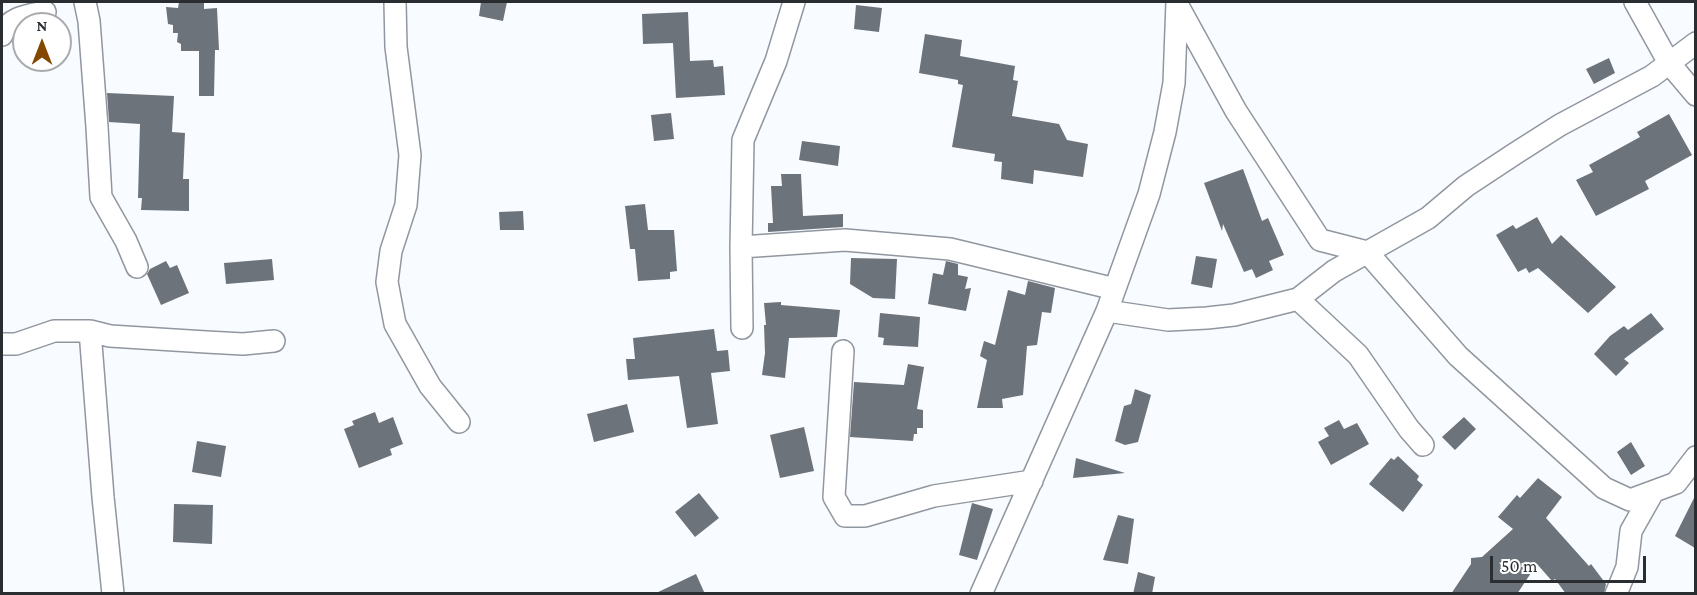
<!DOCTYPE html>
<html>
<head>
<meta charset="utf-8">
<style>
  body { margin:0 }
  #map { position:relative; width:1697px; height:595px; overflow:hidden; background:#f8fbff; font-family:"Crimson Pro",serif }
  canvas { display:block }
  .frame { position:absolute; inset:0; border:3px solid #2b2e31; pointer-events:none }
  .north { position:absolute; left:12px; top:12px; width:60px; height:60px; box-sizing:border-box; background:#fff; border:2px solid #aaabad; border-radius:50%; rotate:0deg; font-size:16px; font-weight:700; line-height:24px; text-align:center; color:#2b2e31 }
  .north::after { content:''; display:block; margin:auto; width:21px; height:27px; background:#834700; clip-path:polygon(50% 0,100% 100%,50% 72%,0 100%) }
  .scale { position:absolute; left:1490px; top:556px; width:156px; height:27px; box-sizing:border-box; border:3px solid #2b2e31; border-top:0; padding-left:8px; font-size:18px; line-height:21px; white-space:nowrap; color:#2b2e31; -webkit-text-stroke:4px #fff; paint-order:stroke }
</style>
</head>
<body>
<div id="map">
<canvas width="1697" height="595"></canvas>
<div class="frame"></div>
<div class="north">N</div>
<div class="scale">50 m</div>
</div>
<script>
const g = document.querySelector('canvas').getContext('2d');
g.lineJoin = 'round';
function paint(path, color) { g.fillStyle = color; g.fill(path, 'evenodd'); }
function strokePath(path, color, width, dash) { g.strokeStyle = color; g.lineWidth = width; g.lineCap = dash ? 'butt' : 'round'; g.setLineDash(dash || []); g.stroke(path); }
paint(new Path2D(`
  M179,2h25v7l13,-1 2,42h-4l-1,46h-15v-45h-18v-7l-4,-2 1,-9h-5v-8l-5,-1 -2,-17 12,1z
  M481,2h26l-4,19 -24,-5z
  M856,5l26,3 -3,24 -25,-3z
  M688,12l2,49 23,-1 1,7 9,-1 2,29 -49,3 -3,-55 -30,1 -1,-30z
  M925,34l37,6 -2,16 55,10 -2,14 5,1 -6,35 47,8 8,16 21,4 -5,33 -49,-7 -1,14 -32,-5 1,-17 -8,-1 1,-7 -43,-7 11,-62 -5,-1v-4l-39,-7z
  M1609,58l6,15 -21,11 -8,-15z
  M107,93l67,3 -2,36 13,1 -2,46h6v32l-48,-1 1,-12h-4l2,-74 -31,-2z
  M671,113l3,26 -20,2 -3,-26z
  M1669,114l23,41 -47,26 4,8 -53,27 -20,-36 17,-8 -4,-7 51,-28 -3,-5z
  M802,141l38,5 -2,20 -39,-6z
  M1243,169l19,52 6,-3 16,37 -15,6 4,9 -17,8 -4,-9 -8,3 -21,-48 -1,7 -18,-48z
  M781,174h20l2,42 40,-2v13l-75,5v-9h5l-2,-37h11z
  M645,204l3,26h26l3,41 -7,1v7l-32,2 -3,-32h-5l-5,-43z
  M523,211l1,19h-24l-1,-18z
  M1537,217l15,27 9,-9 55,52 -28,26 -50,-45 -9,5 -3,-5 -8,4 -22,-37 17,-10 3,4z
  M1196,256l21,3 -5,29 -21,-4z
  M851,258l46,1 -2,40 -22,-1 -23,-14z
  M272,259l2,21 -48,4 -2,-21z
  M166,261l4,7 7,-3 12,28 -28,12 -14,-31 3,-5z
  M946,261l12,3v11l10,2 -3,12 6,-1 -5,23 -38,-7 5,-31 10,2z
  M1028,281l27,7 -4,25 -9,-1 -5,33 -10,1 -4,49 -21,4 1,9h-26l10,-48 -7,-4 4,-15 11,4 13,-55 17,5z
  M781,302v3l59,5 -3,27 -48,1 -4,40 -23,-3 3,-22 -1,-28h2l-2,-22z
  M880,313l40,4 -2,30 -35,-2 1,-7 -6,-1z
  M1651,313l13,16 -40,30 5,4 -13,13 -22,-22 16,-18 14,-10 4,4z
  M714,329l3,22 11,-1 2,21 -19,2 7,51 -31,4 -8,-52 -51,4 -2,-21h9l-2,-21z
  M908,364l16,3 -7,42 6,1v18h-6v6h-3l-1,7 -63,-4 4,-55 50,3z
  M1135,389l16,6 -13,47 -13,3 -10,-4 9,-35 7,-2z
  M627,404l7,28 -40,10 -7,-28z
  M375,412l4,11 14,-6 10,27 -13,5 2,6 -33,13 -15,-39 10,-4 -2,-4z
  M1464,417l12,12 -21,21 -13,-13z
  M1339,420l5,9 13,-6 12,21 -38,21 -13,-23 11,-6 -5,-8z
  M804,427l10,44 -34,7 -10,-43z
  M197,441l29,5 -5,31 -29,-5z
  M1631,442l14,24 -14,9 -14,-23z
  M1398,456l21,20 -2,4 6,5 -20,27 -34,-28 22,-26 3,2z
  M1076,458l49,15 -52,5z
  M1538,478l24,19 -16,21 43,48 2,-2 15,20 -2,10h-38l-11,-15 -3,2 -15,-17 -20,30h-66l20,-30v-6l11,-1 31,-28 -15,-12 19,-22 3,3z
  M699,493l20,25 -24,19 -20,-25z
  M1695,496v52l-20,-12z
  M972,503l21,6 -16,51 -18,-5z
  M174,504l39,1 -1,39 -39,-2z
  M1118,515l16,4 -6,45 -25,-4z
  M1138,572l17,5 -3,17h-19z
  M696,574l9,20h-51z`), '#6d737a');
const minor = new Path2D(`
  M85,2l4,19 8,106 4,70 25,44 11,26
  M395,2l1,45 14,108 -4,50 -15,46 -4,31 8,42 35,62 29,36
  M1635,2l34,61 27,32
  M1177,4l59,107 84,129 47,12 91,104 146,132 26,12 46,-17 20,-26
  M2,35c6,-18 27,-20 43,-23
  M741,247l104,-7 105,9 165,40
  M1298,299l60,56 51,74 14,16
  M1107,311l61,9 39,-2 27,-3 64,-16 36,-28 94,-53 38,-32 50,-33 44,-28 92,-49 44,-33
  M742,328l-1,-81 2,-107 33,-79 18,-59
  M90,331l13,166 10,97
  M2,344h14l38,-13h36l20,5 96,6 37,2 31,-3
  M843,351l-9,146 11,19h20l69,-20 98,-15
  M981,594l126,-283 42,-117 16,-62 9,-49 3,-81
  M1616,594l11,-27 4,-36 22,-39`);
strokePath(minor, '#91979f', 24);
strokePath(minor, '#fff', 21);
</script>
</body>
</html>
